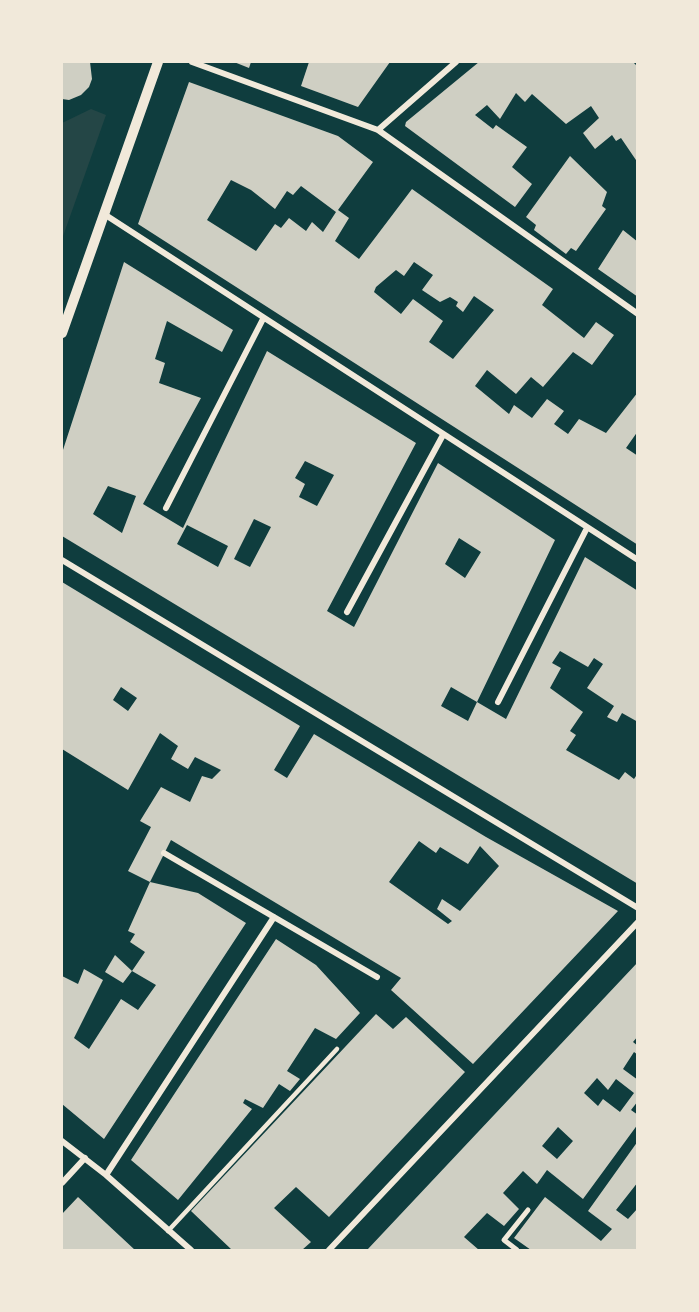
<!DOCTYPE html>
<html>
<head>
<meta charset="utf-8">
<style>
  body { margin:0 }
  #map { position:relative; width:699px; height:1312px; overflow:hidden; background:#0f3d3e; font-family:Poppins,sans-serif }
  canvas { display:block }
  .frame { position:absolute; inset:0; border:63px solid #f1e9da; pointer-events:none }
</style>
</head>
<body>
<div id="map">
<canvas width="699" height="1312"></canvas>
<div class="frame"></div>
</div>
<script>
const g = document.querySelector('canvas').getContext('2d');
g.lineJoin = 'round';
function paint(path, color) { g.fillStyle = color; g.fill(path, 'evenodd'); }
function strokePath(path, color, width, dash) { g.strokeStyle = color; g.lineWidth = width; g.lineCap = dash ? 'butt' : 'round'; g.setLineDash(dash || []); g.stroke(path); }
paint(new Path2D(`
  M91,109l15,6 -44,124v-116z`), '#244646');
paint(new Path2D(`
  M62,62h28l2,17 -3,8 -8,8 -12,5 -7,-1z
  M234,62h17l-2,6z
  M309,62h81l-32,45 -57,-21z
  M479,62h154l5,5v96l-17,-25 -5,3 -4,-6 -17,14 -12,-16 16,-15 -8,-12 -25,18 -34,-30 -7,8 -9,-9 -16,26 -13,-14 -12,10 18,14 3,-4 31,22 -15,20 20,17 -17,23 -110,-81 1,-4z
  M189,82l149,54 35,26 -35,48 11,8 -14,23 24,18 53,-70 141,100 -11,16 42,33 12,-16 18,13 -22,30 -19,-13 -30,35 -12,-10 -15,17 -29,-24 -12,16 34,28 5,-9 18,13 15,-19 17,12 -10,13 14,10 11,-15 27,14 32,-41v39l-12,17 12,8v89l-500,-321zM231,180l20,10 24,19 12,-18 6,4 8,-9 35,26 -13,20 -11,-10 -6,9 -17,-13 -8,10 -6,-4 -19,27 -49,-31zM414,262l19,13 -11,15 18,12 10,-5 8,5 -2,4 7,6 11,-16 20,14 -41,49 -24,-17 14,-21 -30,-22 -12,15 -27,-22 2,-5 20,-17 8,6z
  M570,156l37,36 -5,14 4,3 -30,42 -5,-3 -5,6 -32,-24 2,-5 -10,-8z
  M623,230l15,12v55l-40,-28z
  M124,262l109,68 -11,22 -55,-31 -12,38 10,4 -6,20 42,15 -58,106 40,24 84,-177 149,92 -89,168 27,16 84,-164 117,77 -78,162 29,17 79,-162 53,34v131l-16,-9 -5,9 -10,-5 7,-11 -27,-18 16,-24 -9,-6 -6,9 -28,-16 -8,12 9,5 -11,20 33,24 -13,19 6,4 -10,15 53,30 6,-8 9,7 4,-6v111l-576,-348v-83zM305,461l29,14 -17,31 -18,-9 6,-13 -10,-6zM108,486l28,10 -14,37 -29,-19zM254,519l17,8 -21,40 -16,-8zM187,525l41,21 -10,21 -41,-23zM459,538l22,14 -16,26 -20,-14zM451,687l26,15 -9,19 -27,-15z
  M62,582l238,144 -26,44 13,8 27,-44 172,103 132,74 -145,153 -82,-74 10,-12 -230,-138 -21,42 48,11 48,30 -142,216 -42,-35v-128l16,8 6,-15 19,11 -29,58 15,11 32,-50 17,11 18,-25 -24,-14 -9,12 -18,-11 10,-17 17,16 13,-19 -15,-10 5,-8 -7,-3 22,-49 -22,-11 23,-44 -11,-6 21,-34 29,15 12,-26 10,3 9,-9 -26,-13 -7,12 -17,-10 7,-13 -18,-13 -32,57 -66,-41zM121,687l16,11 -9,13 -15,-11zM419,841l17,12 4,-6 28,17 12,-18 19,20 -39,45 -18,-12 -5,10 15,12 -4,3 -59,-42z
  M276,939l40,26 44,48 -24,26 -21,-11 -28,43 13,8 -10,12 -11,-7 -16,24 -18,-9 -2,4 9,6 -74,91 -47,-40z
  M638,962v74l-5,6 5,4v9l-4,-3 -11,17 15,11v21l-7,9 7,5v9l-55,75 -36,-29 -10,14 -14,-13 -20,22 16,16 -15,17 -17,-13 -23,24 15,13h-112zM597,1078l11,12 8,-11 18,14 -14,19 -17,-13 -5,7 -14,-13zM558,1127l15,14 -16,18 -15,-13z
  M376,1014l17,15 13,-12 59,55 -136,145 -33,-30 -22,21 37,34 -9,8h-70l-41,-39z
  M638,1141v41l-22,28 12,9 10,-11v42h-107l-17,-12 31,-41 56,44 11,-12 -24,-18z
  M78,1197l57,53h-73v-36z`), '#cfcfc3');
strokePath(new Path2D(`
  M168,1231l169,-182`), '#f1e9da', 4.5);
strokePath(new Path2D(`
  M517,1250l-13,-10 24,-30`), '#f1e9da', 5);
strokePath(new Path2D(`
  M192,62l186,68 260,184
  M378,130l78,-68
  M104,214l534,346
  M166,508l97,-189
  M62,560l576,348
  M347,612l96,-177
  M498,702l89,-174
  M164,853l213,124
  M62,1141l44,34 85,75
  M106,1175l168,-258
  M62,1183l23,-25
  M329,1250l309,-328`), '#f1e9da', 6);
strokePath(new Path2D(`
  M62,333l96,-271`), '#f1e9da', 10);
</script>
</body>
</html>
